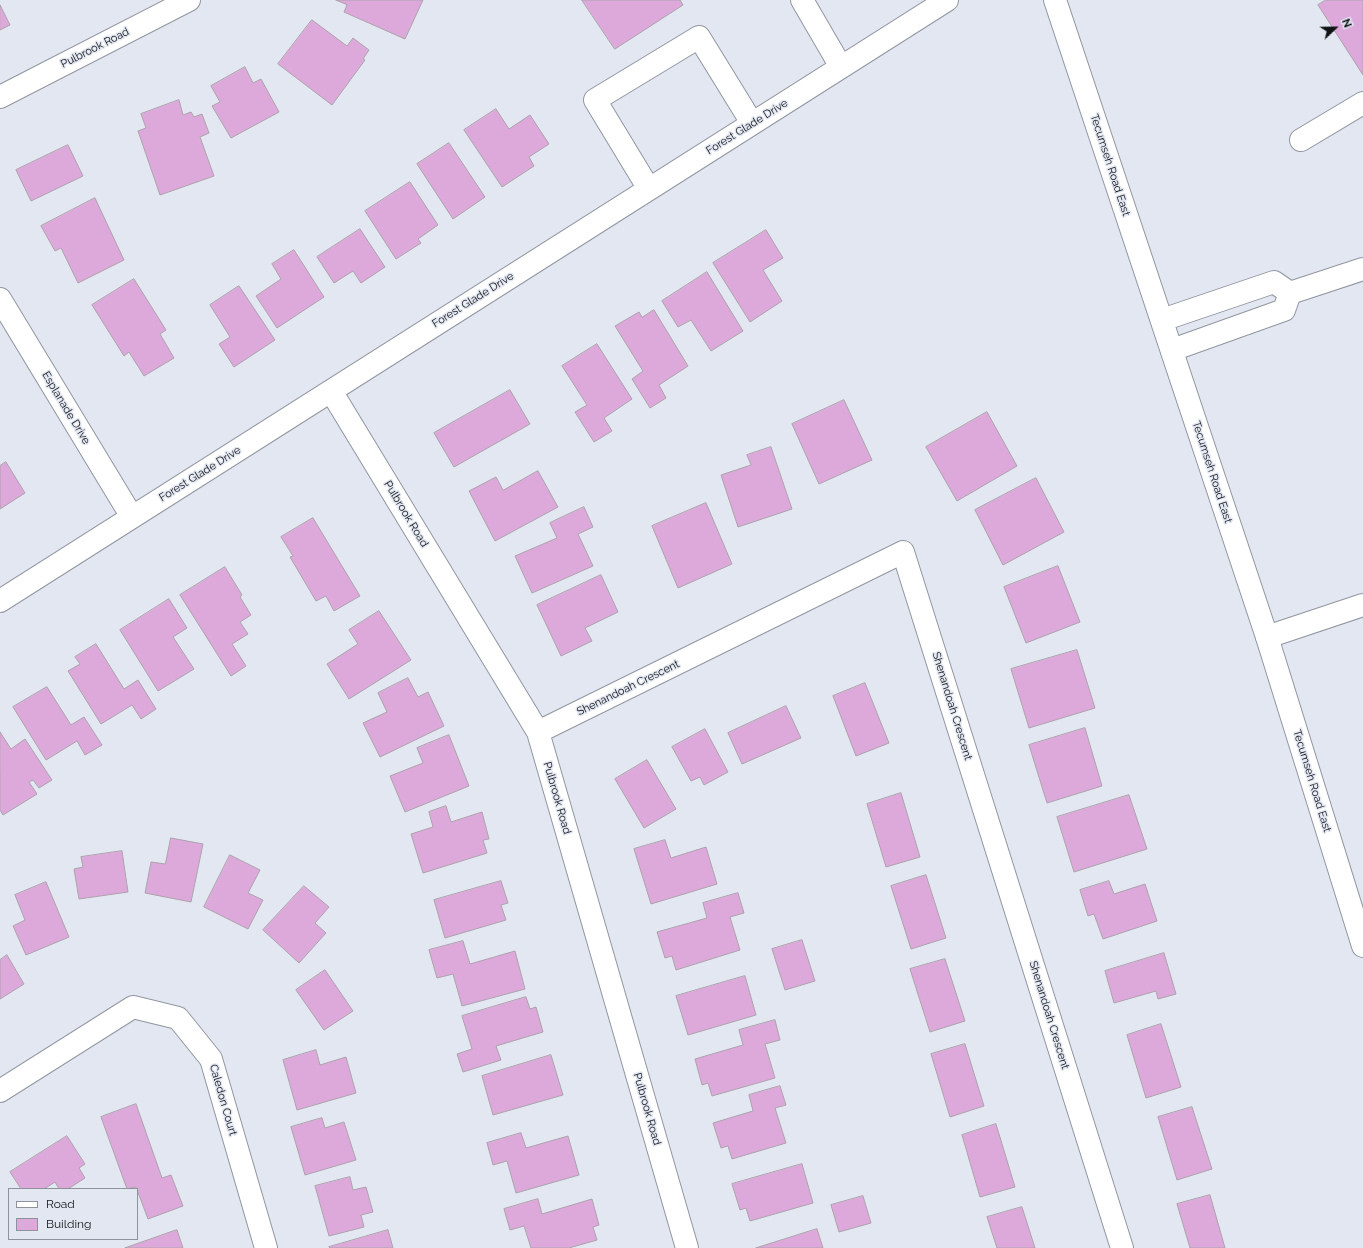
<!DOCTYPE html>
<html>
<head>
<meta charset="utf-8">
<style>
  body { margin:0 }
  #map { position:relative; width:1363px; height:1248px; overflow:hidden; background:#e2e7f2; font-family:Raleway,sans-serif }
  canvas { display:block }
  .legend { position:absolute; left:8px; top:1188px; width:130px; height:52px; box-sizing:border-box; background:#e2e7f2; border:1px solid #8e929a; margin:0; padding:5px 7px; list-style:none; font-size:12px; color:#101215 }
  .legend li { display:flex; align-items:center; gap:8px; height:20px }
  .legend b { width:20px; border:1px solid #8e929a }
  .north { position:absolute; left:1315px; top:8px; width:40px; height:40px; -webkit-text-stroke:3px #e2e7f2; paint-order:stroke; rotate:68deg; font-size:11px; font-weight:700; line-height:16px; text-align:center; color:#101215 }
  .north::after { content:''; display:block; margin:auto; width:14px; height:18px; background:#101215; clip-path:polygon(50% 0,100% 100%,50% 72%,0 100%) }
</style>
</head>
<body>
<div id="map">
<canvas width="1363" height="1248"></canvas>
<ul class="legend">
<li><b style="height:5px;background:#fff"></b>Road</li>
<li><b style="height:11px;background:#dda9db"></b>Building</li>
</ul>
<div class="north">N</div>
</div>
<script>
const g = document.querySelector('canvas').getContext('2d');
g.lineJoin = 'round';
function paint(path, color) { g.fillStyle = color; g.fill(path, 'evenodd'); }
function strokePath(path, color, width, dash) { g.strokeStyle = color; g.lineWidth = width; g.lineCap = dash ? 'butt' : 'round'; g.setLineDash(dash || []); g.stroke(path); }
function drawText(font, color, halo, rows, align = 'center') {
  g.font = font + ' Raleway,sans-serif'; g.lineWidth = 3; g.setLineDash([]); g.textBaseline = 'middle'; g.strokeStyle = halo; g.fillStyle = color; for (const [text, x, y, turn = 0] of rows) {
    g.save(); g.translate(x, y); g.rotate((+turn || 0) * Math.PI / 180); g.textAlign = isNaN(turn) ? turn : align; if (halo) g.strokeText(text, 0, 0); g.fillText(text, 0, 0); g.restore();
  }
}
const building = new Path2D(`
  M336,0h87l-18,39 -61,-27 3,-7z
  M582,0h98l3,5 -68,44z
  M1326,0h37v75l-45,-70z
  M0,5l10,20 -10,5z
  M312,20l35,26 6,-8 16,12 -6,9 2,1 -33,45 -54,-41z
  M245,67l8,16 8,-4 18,33 -48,26 -19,-32 8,-4 -9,-16z
  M179,100l4,15 8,-3 3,5 8,-3 7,19 -9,4 14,39 -54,19 -22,-64 8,-3 -5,-14z
  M496,109l13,20 21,-14 19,29 -20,13 5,9 -32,21 -38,-57z
  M449,143l36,54 -32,22 -36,-55z
  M68,145l15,31 -52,25 -15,-31z
  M410,182l28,43 -20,14 3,4 -25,16 -31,-48z
  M95,198l29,62 -46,23 -17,-35 -6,3 -14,-25z
  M360,229l25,38 -24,16 -8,-12 -19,12 -17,-26z
  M766,230l17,28 -20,12 19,31 -32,21 -37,-59z
  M294,250l30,47 -47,31 -21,-32 25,-17 -9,-15z
  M707,272l36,59 -32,20 -20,-31 -13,7 -16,-26z
  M134,279l32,51 -6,4 14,24 -30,18 -15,-24 -5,4 -32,-51z
  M239,286l36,54 -41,27 -15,-23 11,-7 -20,-32z
  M654,310l34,56 -29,19 7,13 -16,10 -18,-29 11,-8 -28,-45 24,-14 3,5z
  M597,344l35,55 -28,19 8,13 -18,11 -19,-30 12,-7 -25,-39z
  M510,390l20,34 -76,43 -20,-34z
  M844,400l28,60 -53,24 -27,-60z
  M987,412l30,54 -60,35 -31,-54z
  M771,447l21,62 -54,18 -17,-52 30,-10 -4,-10z
  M6,462l19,31 -25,16v-43z
  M538,471l20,36 -63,34 -26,-50 27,-14 7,13z
  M1036,478l28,54 -61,33 -28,-55z
  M706,503l26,61 -54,24 -26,-62z
  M584,507l9,20 -15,7 15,32 -61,27 -17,-37 42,-18 -7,-15z
  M313,518l47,78 -26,15 -8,-15 -10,5 -26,-44 3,-1 -12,-19z
  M1058,566l22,56 -54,21 -22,-56z
  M225,567l17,28 -2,2 11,18 -11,7 8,12 -16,10 14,22 -15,10 -51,-81z
  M601,575l17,37 -33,16 7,13 -31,15 -24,-51z
  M169,599l18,29 -14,9 21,32 -36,22 -38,-61z
  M379,611l32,49 -62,39 -22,-35 31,-20 -9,-14z
  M96,644l28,45 14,-9 18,29 -15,10 -9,-14 -31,19 -33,-53 12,-7 -5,-7z
  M1077,650l18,58 -66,20 -18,-59z
  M408,678l10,19 10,-5 16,34 -64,31 -17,-34 24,-11 -9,-19z
  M865,683l24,60 -33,13 -23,-60z
  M47,687l24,38 13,-8 18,28 -17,10 -8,-14 -31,19 -33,-53z
  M786,706l15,32 -59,26 -14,-31z
  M1085,728l17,58 -55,17 -18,-58z
  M705,729l23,43 -24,13 -4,-8 -9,4 -19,-34z
  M0,732l11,17 14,-10 27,41 -13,8 -6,-8 -4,2 8,12 -34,21 -3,-5z
  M449,735l20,51 -64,26 -15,-36 33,-13 -6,-15z
  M647,760l29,49 -32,19 -29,-49z
  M901,793l19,64 -34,10 -19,-63z
  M1129,795l18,54 -73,23 -17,-55z
  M446,806l5,16 31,-10 7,27 -6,1 4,13 -64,20 -12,-39 22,-7 -4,-15z
  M171,838l32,6 -12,58 -46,-9 6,-31 14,2z
  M665,840l6,18 35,-11 11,37 -66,20 -17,-55z
  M122,851l6,41 -49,7 -5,-30 9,-2 -2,-10z
  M230,855l30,15 -12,23 15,7 -15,29 -44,-22z
  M926,875l20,63 -35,11 -20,-63z
  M501,881l7,22 -7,2 5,15 -61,18 -11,-38z
  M1109,881l5,13 31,-10 12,37 -54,18 -9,-25 -6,2 -8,-26z
  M46,882l23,55 -43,18 -13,-29 12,-6 -10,-25z
  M304,886l25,21 -14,16 11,10 -27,30 -36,-33z
  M738,893l6,20 -14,4 10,33 -64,20 -4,-14 -7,2 -8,-26 50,-14 -4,-15z
  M802,940l13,41 -30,9 -13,-41z
  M463,941l7,23 45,-13 10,38 -63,17 -9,-32 -16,4 -8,-28z
  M1164,953l12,41 -18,5 -2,-8 -42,12 -9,-32z
  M7,955l17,29 -24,15v-39z
  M945,959l20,62 -35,11 -20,-63z
  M325,970l28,41 -29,19 -28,-40z
  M745,976l11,39 -68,20 -12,-39z
  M526,997l4,12 6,-2 7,25 -47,14 5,14 -38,12 -6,-18 15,-5 -10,-33z
  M775,1020l5,20 -15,4 10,34 -63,18 -4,-13 -6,2 -7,-26 48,-14 -4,-15z
  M1161,1024l20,63 -35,11 -19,-63z
  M965,1044l19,62 -34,11 -19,-63z
  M316,1050l4,15 26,-8 10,36 -59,17 -14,-50z
  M551,1055l12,40 -70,20 -11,-39z
  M780,1086l6,19 -11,3 11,35 -54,16 -4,-13 -7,2 -8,-25 40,-12 -4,-16z
  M136,1104l26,74 9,-3 12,31 -35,13 -12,-32 -9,2 -26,-72z
  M1192,1107l20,62 -35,11 -19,-63z
  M322,1118l3,10 19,-6 12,38 -51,15 -14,-48z
  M996,1124l19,63 -35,10 -18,-62z
  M521,1133l5,15 42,-12 11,39 -63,18 -9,-32 -14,4 -6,-22z
  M67,1136l18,28 -6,4 6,10 -17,11h-9l-4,-7 -11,7h-23l-11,-17z
  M802,1164l11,39 -63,18 -4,-13 -6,2 -8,-26z
  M350,1177l3,13 13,-3 7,25 -12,3 3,12 -35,9 -14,-50z
  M1210,1195l15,53h-35l-13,-44z
  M863,1196l8,27 -32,9 -8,-27z
  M538,1199l4,15 50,-15 7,26 -6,2 4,13 -28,8h-38l-7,-22 -14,4 -6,-21z
  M1022,1207l13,41h-38l-10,-31z
  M817,1229l6,19h-67z
  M177,1230l6,18h-58z
  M388,1230l5,18h-63l-1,-1z`);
paint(building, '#dda9db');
strokePath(building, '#aca2ab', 1);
const minor = new Path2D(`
  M802,0l39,67
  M0,97l189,-97
  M1301,140l62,-37
  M649,189l-54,-89 104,-63 53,86
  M1290,293l73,-24
  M0,299l132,218
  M1162,320l112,-38 16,11 -6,17 -112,40
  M331,391l207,341 149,516
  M0,601l947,-601
  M1267,637l96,-32
  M538,732l365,-180 219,696
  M0,1091l133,-84 45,11 33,41 55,189`);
const major = new Path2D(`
  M1055,0l212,637 96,309`);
strokePath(minor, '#9196a0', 24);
strokePath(major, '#9196a0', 24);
strokePath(minor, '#fff', 22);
strokePath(major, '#fff', 22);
drawText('11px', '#101215', '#e2e7f2', [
  ["Pulbrook Road",95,48,-27],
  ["Forest Glade Drive",747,127,-32],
  ["Tecumseh Road East",1110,165,72],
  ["Forest Glade Drive",473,300,-32],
  ["Esplanade Drive",66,408,59],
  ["Tecumseh Road East",1212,472,72],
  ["Forest Glade Drive",200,474,-32],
  ["Pulbrook Road",406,514,59],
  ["Shenandoah Crescent",628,688,-26],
  ["Shenandoah Crescent",952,706,73],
  ["Tecumseh Road East",1312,781,73],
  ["Pulbrook Road",557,798,74],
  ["Shenandoah Crescent",1049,1015,73],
  ["Caledon Court",223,1100,74],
  ["Pulbrook Road",647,1109,74]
]);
</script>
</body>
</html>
